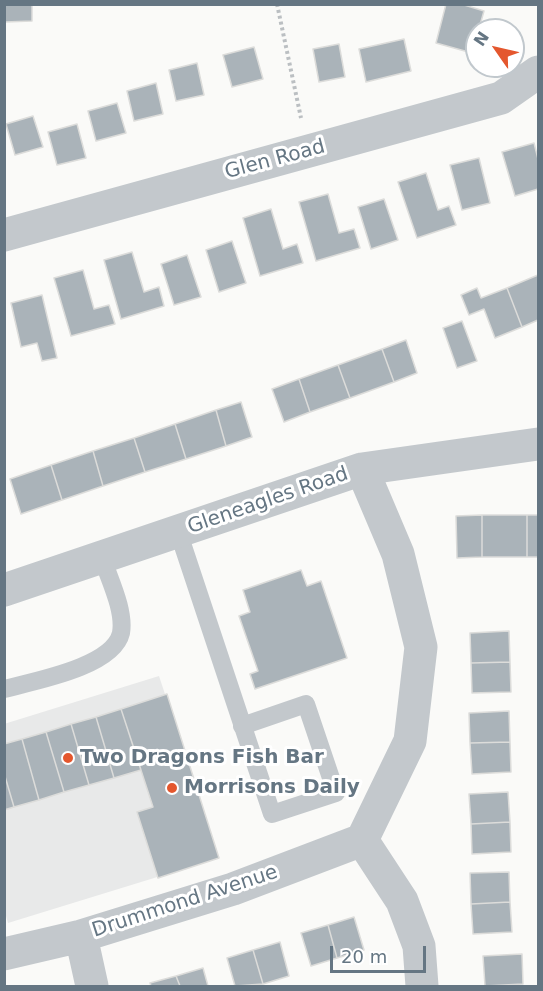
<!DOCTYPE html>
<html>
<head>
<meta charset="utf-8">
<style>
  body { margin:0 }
  #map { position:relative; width:543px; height:991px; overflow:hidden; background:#fafaf8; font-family:"DejaVu Sans",sans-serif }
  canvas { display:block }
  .frame { position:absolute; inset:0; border:6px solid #657683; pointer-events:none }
  .north { position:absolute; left:465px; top:18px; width:60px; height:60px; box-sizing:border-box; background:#fff; border:2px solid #c1c8cd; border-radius:50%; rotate:304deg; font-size:16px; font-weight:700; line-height:24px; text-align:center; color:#657683 }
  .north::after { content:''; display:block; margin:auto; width:21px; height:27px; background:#e4572e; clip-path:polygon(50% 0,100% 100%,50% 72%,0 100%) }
  .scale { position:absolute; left:330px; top:946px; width:96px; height:27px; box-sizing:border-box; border:3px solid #657683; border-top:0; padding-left:8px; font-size:18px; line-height:21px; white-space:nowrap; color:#657683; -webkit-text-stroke:4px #fff; paint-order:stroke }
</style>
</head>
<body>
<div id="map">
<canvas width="543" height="991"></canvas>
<div class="frame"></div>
<div class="north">N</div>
<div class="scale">20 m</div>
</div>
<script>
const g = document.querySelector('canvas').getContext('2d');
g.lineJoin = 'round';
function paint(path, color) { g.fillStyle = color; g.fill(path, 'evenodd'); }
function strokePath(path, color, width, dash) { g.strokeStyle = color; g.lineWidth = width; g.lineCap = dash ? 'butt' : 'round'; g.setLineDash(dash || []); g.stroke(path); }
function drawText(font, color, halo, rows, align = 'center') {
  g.font = font + ' "DejaVu Sans",sans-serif'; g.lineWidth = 6; g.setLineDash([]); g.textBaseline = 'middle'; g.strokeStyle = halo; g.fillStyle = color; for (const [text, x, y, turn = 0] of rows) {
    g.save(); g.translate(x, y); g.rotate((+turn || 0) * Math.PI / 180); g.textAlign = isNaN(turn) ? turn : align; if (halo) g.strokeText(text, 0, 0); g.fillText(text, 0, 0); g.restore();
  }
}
paint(new Path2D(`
  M159,676l60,182 -211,65 -4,-14v-185z`), '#e8e9e9');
const building = new Path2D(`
  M5,4h27v17l-27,1z
  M446,4h15l23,7 -12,42 -36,-10z
  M404,39l7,32 -45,11 -7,-33z
  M339,44l6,33 -26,5 -6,-33z
  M254,47l9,32 -31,8 -9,-32z
  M197,63l7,32 -28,6 -7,-31z
  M156,83l7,31 -29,7 -7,-30z
  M117,103l9,30 -30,8 -8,-30z
  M33,116l10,31 -28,8 -9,-31z
  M77,124l9,34 -29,7 -9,-33z
  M534,143l4,16v30l-23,7 -13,-44z
  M479,158l11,45 -28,7 -12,-45z
  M426,173l12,37 11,-4 7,19 -39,13 -19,-56z
  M328,194l11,39 15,-4 6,19 -44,13 -17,-59z
  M384,199l14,41 -27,9 -13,-42z
  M271,209l12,40 14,-5 6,19 -43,13 -17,-58z
  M232,241l14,42 -27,9 -13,-42z
  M132,252l12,40 15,-5 5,19 -43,13 -17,-59z
  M187,255l14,42 -27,8 -13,-41z
  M83,270l11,39 15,-4 6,19 -44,12 -17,-58z
  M538,275v45l-16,7 -15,-39z
  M477,288l4,10 26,-10 15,39 -27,11 -11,-29 -15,6 -8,-20z
  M42,295l15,63 -15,3 -5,-18 -16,4 -10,-44z
  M462,321l15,40 -20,7 -14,-40z
  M406,340l11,33 -23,9 -12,-33z
  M382,349l12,33 -44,16 -12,-33z
  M338,365l12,33 -40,14 -11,-33z
  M299,379l11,33 -26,10 -12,-33z
  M241,402l11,35 -26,9 -10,-36z
  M216,410l10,36 -40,13 -11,-35z
  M175,424l11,35 -41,13 -11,-34z
  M134,438l11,34 -42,14 -10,-35z
  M93,451l10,35 -41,14 -11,-35z
  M51,465l11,35 -41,14 -11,-35z
  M482,515h45v42h-45z
  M482,515v42l-25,1 -1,-42z
  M527,515h11v42h-11z
  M301,570l6,16 14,-5 26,77 -92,31 -5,-15 8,-3 -19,-55 11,-4 -7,-22z
  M509,631l1,31 -39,1 -1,-30z
  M510,662l1,30 -39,1 -1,-30z
  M167,694l52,164 -61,20 -21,-66 16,-5 -32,-98z
  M121,709l20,61 -27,8 -18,-61z
  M509,711l1,31 -40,1 -1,-30z
  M96,717l18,61 -25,7 -18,-61z
  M71,724l18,61 -25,7 -18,-60z
  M46,732l18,60 -25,8 -17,-61z
  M22,739l17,61 -25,7 -10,-34v-29z
  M510,742l1,30 -39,2 -2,-31z
  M4,773l10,34 -10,3z
  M508,792l2,30 -39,2 -2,-30z
  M510,822l1,30 -39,2 -1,-30z
  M509,872l1,30 -39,2 -1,-31z
  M510,902l2,30 -39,2 -2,-30z
  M354,917l10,33 -27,8 -9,-33z
  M328,925l9,33 -26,8 -10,-33z
  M280,942l9,34 -26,8 -10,-34z
  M253,950l10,34 -28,2 -8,-28z
  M522,954l1,30 -38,2 -2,-30z
  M203,968l5,18h-28l-4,-10z
  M176,976l4,10h-29l-1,-3z`);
paint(building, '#aab3b9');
strokePath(building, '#dcdcda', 1.5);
strokePath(new Path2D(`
  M277,4l24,114`), '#bbbfc2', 4, [3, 3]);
strokePath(new Path2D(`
  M178,531l94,283 64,-21 -30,-89 -64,22
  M4,689c30,-8 109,-22 117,-56 4,-23 -12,-54 -19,-76`), '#c3c8cc', 18);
strokePath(new Path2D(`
  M4,235l497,-137 37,-26
  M362,469l36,85 23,93 -11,94 -48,99 40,61 17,45 3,40
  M4,590l358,-121 176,-25
  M81,936l11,50
  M4,954l77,-18 152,-47 129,-49`), '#c3c8cc', 33);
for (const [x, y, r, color] of [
  [68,758,6,"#e4572e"],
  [172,788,6,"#e4572e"]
]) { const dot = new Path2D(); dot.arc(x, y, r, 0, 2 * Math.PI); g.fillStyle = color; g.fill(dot); strokePath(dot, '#fff', 2); }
drawText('20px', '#657683', '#fff', [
  ["Glen Road",275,160,-15],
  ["Gleneagles Road",268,501,-19],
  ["Drummond Avenue",185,902,-18]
]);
drawText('bold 20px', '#657683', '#fff', [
  ["Two Dragons Fish Bar",80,758],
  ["Morrisons Daily",184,788]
], 'left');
</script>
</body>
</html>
